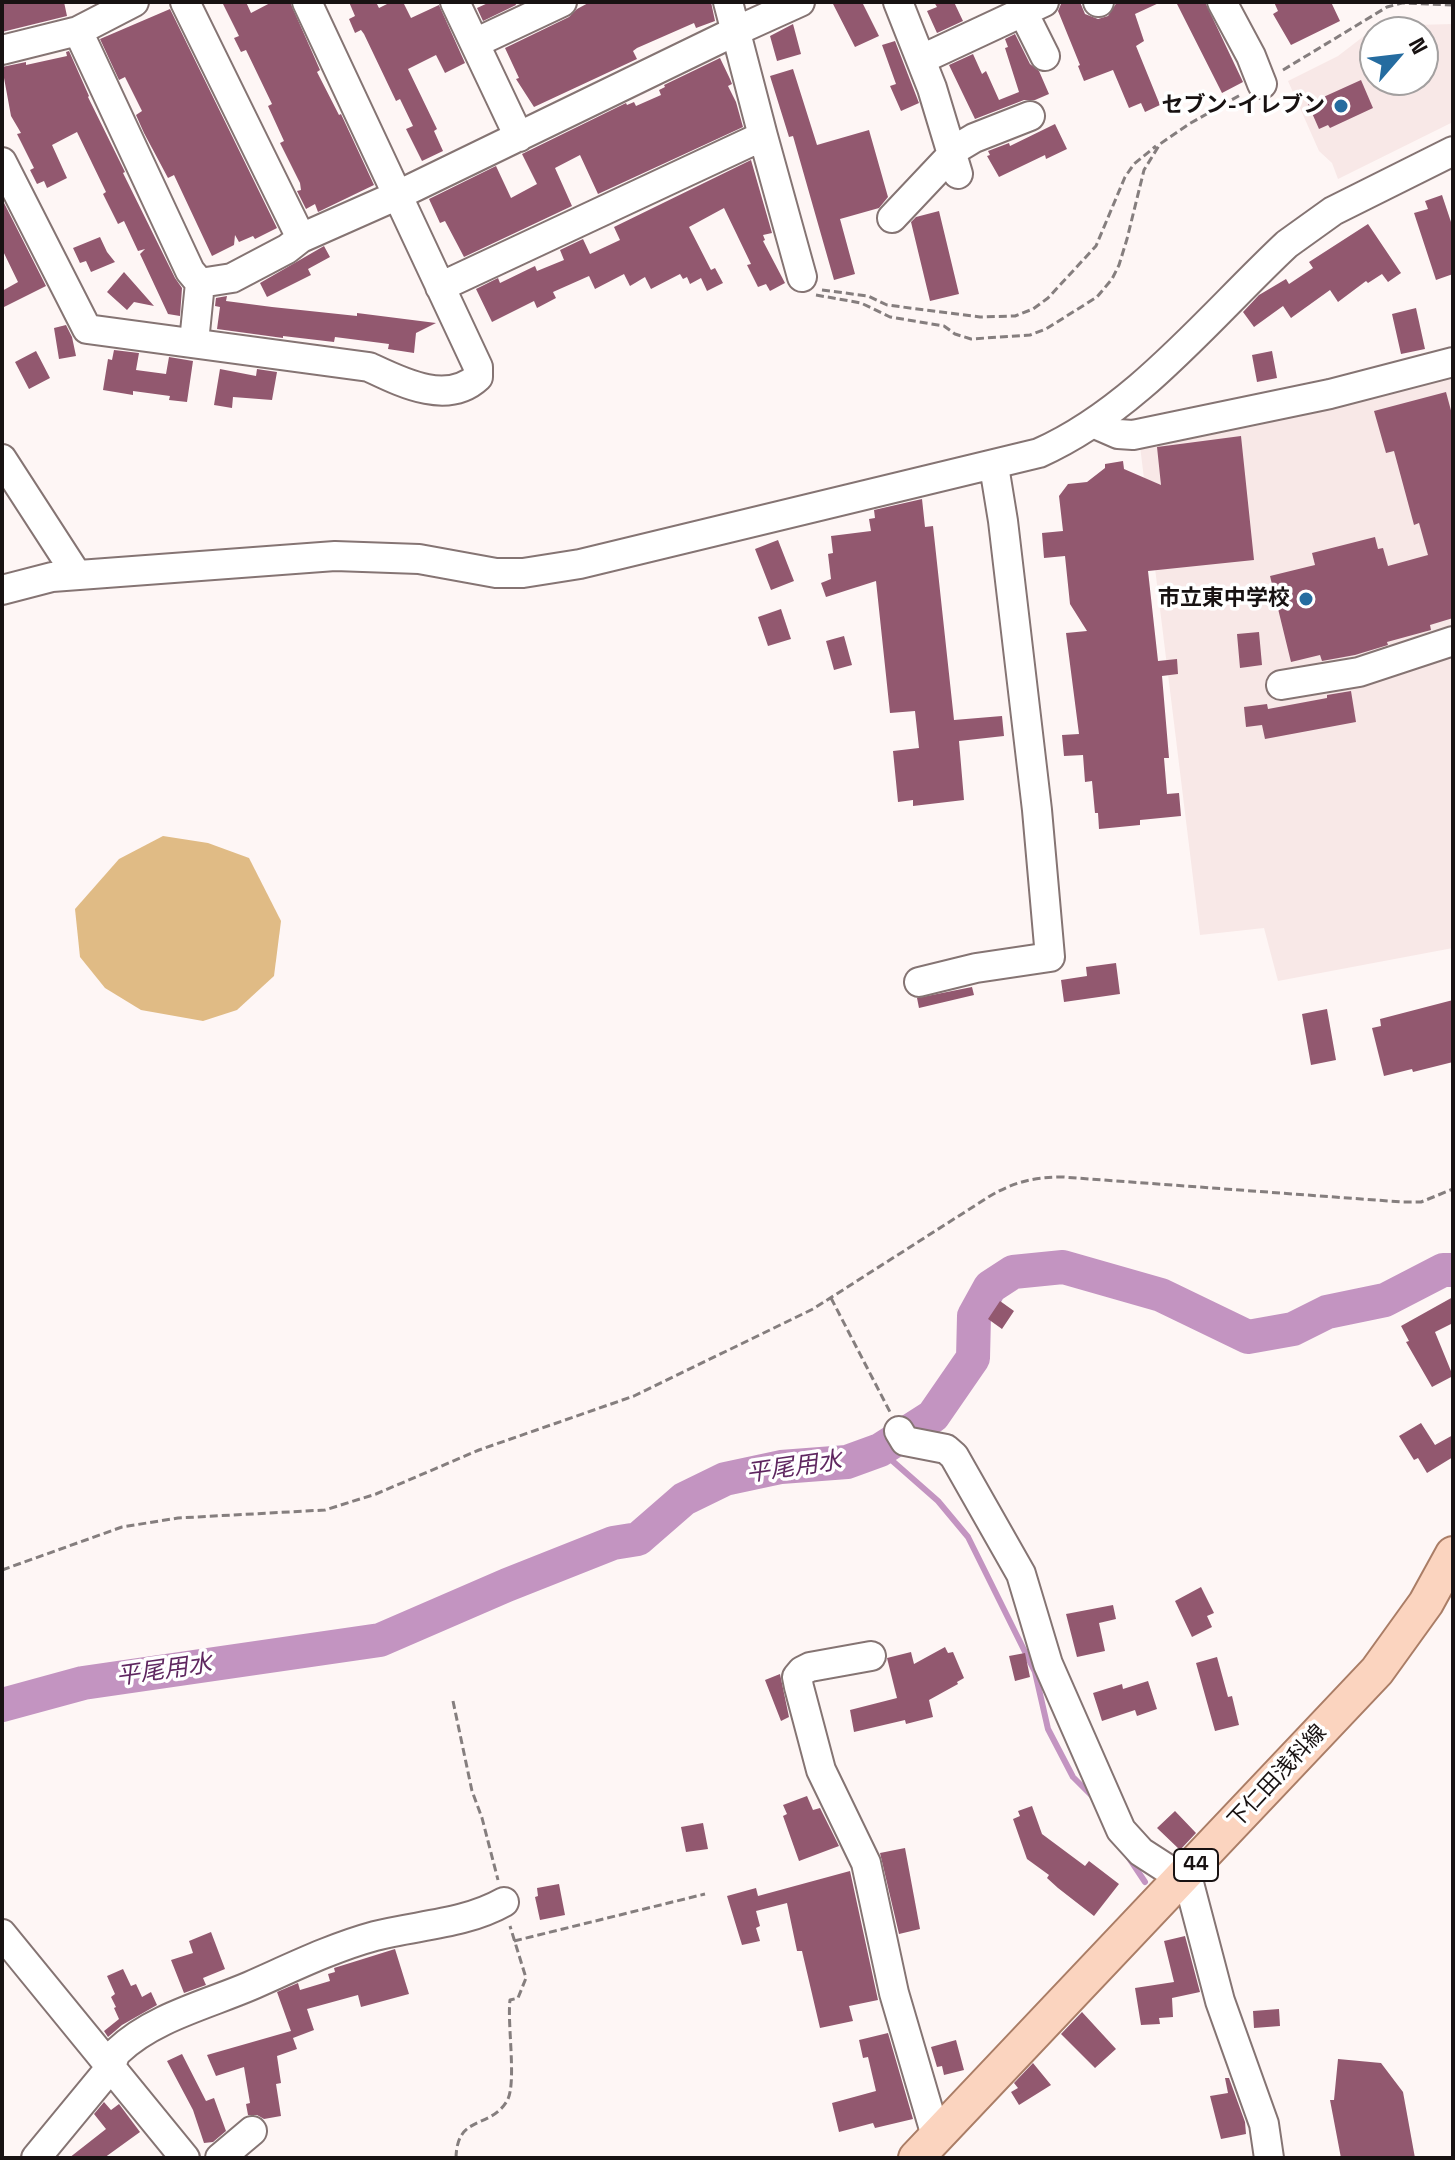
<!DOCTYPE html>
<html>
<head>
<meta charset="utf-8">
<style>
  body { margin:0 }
  #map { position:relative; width:1455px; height:2160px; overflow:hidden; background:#fef6f5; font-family:"Space Grotesk",sans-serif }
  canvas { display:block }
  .frame { position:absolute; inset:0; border:4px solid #181212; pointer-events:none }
  .north { position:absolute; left:1359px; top:16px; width:80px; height:80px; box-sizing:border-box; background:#fff; border:2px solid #a3a0a0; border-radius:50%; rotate:62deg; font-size:22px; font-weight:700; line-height:32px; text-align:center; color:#181212 }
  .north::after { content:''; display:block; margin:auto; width:28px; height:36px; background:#256ca0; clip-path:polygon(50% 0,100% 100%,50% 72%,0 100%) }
</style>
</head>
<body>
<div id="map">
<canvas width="1455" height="2160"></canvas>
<div class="frame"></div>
<div class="north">N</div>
</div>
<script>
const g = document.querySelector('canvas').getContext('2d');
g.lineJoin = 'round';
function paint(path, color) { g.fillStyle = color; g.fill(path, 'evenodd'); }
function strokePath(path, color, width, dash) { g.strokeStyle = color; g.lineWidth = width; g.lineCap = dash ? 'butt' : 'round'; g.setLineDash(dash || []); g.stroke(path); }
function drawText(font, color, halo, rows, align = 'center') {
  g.font = font + ' "Space Grotesk","Noto Sans JP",sans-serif'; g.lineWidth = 7; g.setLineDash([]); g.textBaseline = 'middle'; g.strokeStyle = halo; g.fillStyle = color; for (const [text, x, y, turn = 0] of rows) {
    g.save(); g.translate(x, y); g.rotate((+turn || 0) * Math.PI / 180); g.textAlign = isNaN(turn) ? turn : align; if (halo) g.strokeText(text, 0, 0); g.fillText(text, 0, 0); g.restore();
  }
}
paint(new Path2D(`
  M1453,24v98l-115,57 -6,-16 -13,-12 -31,-70 50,-25 39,-30zM1375,32h48v48h-48z
  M1453,376v572l-175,33 -14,-53 -64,7 -60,-489 116,-20z`), '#f8e8e7');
paint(new Path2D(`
  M163,836l45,7 41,15 32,63 -7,55 -37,34 -34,11 -62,-11 -36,-22 -25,-31 -5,-48 44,-50z`), '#e0bb85');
strokePath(new Path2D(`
  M880,1450l58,51 30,36 67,135 13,57 25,48 20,20
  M1127,1855l18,27`), '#c394c1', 6);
strokePath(new Path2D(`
  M2,1705l81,-22 297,-43 127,-55 106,-42 25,-4 46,-40 41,-20 56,-12 66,-5 33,-12 53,-34 40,-58 1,-42 16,-29 23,-15 50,-5 98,28 87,42 45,-8 34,-17 58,-12 58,-30h10`), '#c394c1', 34);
paint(new Path2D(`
  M2,2h62l3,14 -65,16z
  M222,2h24l5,11 21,-11h18l30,68 -3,2 22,43 2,-1 33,71 -56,27 -3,-8 -9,5 -9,-18 4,-1 -1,-7 -20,-40 4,-2 -16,-35 4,-2 -26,-54 -5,2 -7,-14 5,-2z
  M349,2h27l3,6 12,-6h12l8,16 28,-13 26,58 -20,10 -9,-18 -28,14 29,60 -3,2 9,20 -21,10 -16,-32 7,-3 -13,-27 -4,2 -32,-67 -3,-4 -6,3 -6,-14 6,-3z
  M490,2h25l1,3 -33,16 -6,-13z
  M590,2h121l4,19 -19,7 -2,-5 -57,25 -4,3 4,8 -103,48 -18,-28 3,-1 -14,-30 64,-31 8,-8z
  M832,2h30l17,34 -24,11z
  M934,2h20l9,19 -26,12 -10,-22 10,-4z
  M1065,2h15l5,12 13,5 10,-3 9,-14h44l-26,12 9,27 -8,5 24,59 -15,7 -4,-9 -12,5 -16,-38 -29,11 -6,-15 2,-1 -22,-54 3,-7z
  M1176,2h29l38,80 -21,11z
  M1274,2h57l9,19 -49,24 -18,-31 5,-3z
  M170,9l107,219 -22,11 -2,-3 -14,6 -4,-7 -1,10 -22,11 -38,-81 -6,3 -24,-45 -8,-18 6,-4 -17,-34 -6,3 -19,-41z
  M793,24l8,30 -24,7 -7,-25z
  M1015,34l15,30 9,7 10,23 -14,6h-11l-49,19 -26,-54 24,-11 9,20 4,-3 13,29 20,-8 -14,-44 3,-1 -3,-8z
  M895,41l24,62 -18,8 -11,-25 6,-2 -14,-39z
  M69,51l20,45 -1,1 37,75 -2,1 52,105 7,10 -2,28 -12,-2 -28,-60 5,-5 -7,2 -14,-30 -6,3 -15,-30 3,-2 -29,-60 -25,13 15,33 -20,10 -3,-7 -7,3 -7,-14 4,-2 -17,-34 4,-1 -10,-17 -9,-49 24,-5v3l41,-9 -1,-4z
  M720,58l10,21 2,5 -4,2 8,16 7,25 -145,67 -18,-39 -25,13 17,38 -108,51 -19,-36 -5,2 -11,-24 67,-33 15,32 26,-14 -15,-30 104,-51 1,2 7,-3 2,4 25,-11 -2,-5 6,-3 -1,-2z
  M793,69l24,76 52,-15 19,67 -9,11 -39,11 15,55 -21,6 -41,-144 -4,1 -19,-61z
  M1361,80l12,28 -43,20 -2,-3 -9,4 -11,-25z
  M1055,124l12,25 -21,10 -1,-4 -46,22 -12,-21 3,-1 -2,-4 21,-8 1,3z
  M751,160l21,73 -9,2 2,5 -2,1 22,42 -15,8 -4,-7 -8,3 -11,-22 4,-1 -27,-56 -35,19 22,43 4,-2 8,15 -16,8 -6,-13 -11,6 -3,-7 -4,2 -3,-5 -29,15 -6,-12 -15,9 -6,-12 -29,15 -6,-13 -36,16 3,6 -19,10 -3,-7 -42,21 -16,-33 22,-11 2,5 35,-17 2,5 27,-11 -4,-10 23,-11 7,15 30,-14 -6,-13z
  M1442,195l11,33v46l-17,6 -22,-67 14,-4 -3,-8z
  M2,199l44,87 -44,22v-17l16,-9 -16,-33z
  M939,211l20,83 -29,7 -19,-79 5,-5z
  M1368,224l33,49 -13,9 -6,-8 -14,9 -2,-2 -28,21 -8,-12 -39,28 -8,-12 -29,21 -11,-15 16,-17 27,-16 3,5 24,-16 -4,-6z
  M100,237l7,15 8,10 -24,10 -5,-11 -6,2 -7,-15z
  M324,246l6,11 -22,12 3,6 -44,22 -7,-14z
  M124,272l30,34 -20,-4 -7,8 -20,-18z
  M227,296l-1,5 46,6 85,9v-3l79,10 -20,10 -2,20 -26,-4 1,-5 -54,-7 -1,5 -51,-6v2l-66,-9 3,-22 -5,-1 1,-8z
  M1416,308l9,41 -24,5 -9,-40z
  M66,325l6,12 4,19 -17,3 -5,-31z
  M114,350l25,3 -3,17 30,4 3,-17 24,4 -6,41 -18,-2 1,-4 -37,-5v4l-30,-5 5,-31 4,1z
  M36,351l14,27 -21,11 -14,-27z
  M1272,351l5,27 -20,4 -5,-27z
  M220,369l36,7 1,-7 20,3 -5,28 -39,-3 -1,11 -18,-3z
  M1446,392l7,26v200l-23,7 1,5 -44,12 1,3 -33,10 -33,6 -2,-6 -29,7 -21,-86 45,-11 -3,-12 63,-16 3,12 5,-1 5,18 40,-11 -9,-32 -5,2 -20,-74 -8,2 -12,-42z
  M1241,436l13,124 -106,11 10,90 19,-2 1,15 -16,2 7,82h-5l3,36 12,-1 2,23 -41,4v5l-41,4 -1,-16h-3l-3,-32 -7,1 -2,-27 -19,1 -2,-21 17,-1 -13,-101 21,-2 -17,-27 -5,-48 -21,2 -2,-25 21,-2 -4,-35 9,-12 19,-2 18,-14v-4l18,-3 1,8 37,16 -4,-38z
  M922,499l3,28 8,-1 21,194 48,-4 2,20 -45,5 5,59 -51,6v-6l-15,2 -5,-51 26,-3 -4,-37 -25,2 -14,-132 -50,16 -5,-14 10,-4 -3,-25 5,-1 -2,-17 40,-5 -2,-12 6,-1 -1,-8z
  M778,540l16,41 -23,9 -16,-41z
  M781,609l10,30 -23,7 -10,-29z
  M1259,632l3,33 -22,3 -3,-34z
  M844,636l8,29 -18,5 -8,-29z
  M1351,691l5,31 -91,17 -3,-14 -16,2 -2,-20 23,-3 1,5 59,-11v-3z
  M1116,963l4,31 -56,8 -3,-22 26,-4 -1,-9z
  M972,987l2,8 -55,13 -2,-10z
  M1453,1000v62l-40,10 -1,-3 -28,7 -12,-48 9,-2 -1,-7z
  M1327,1009l9,51 -25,5 -9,-51z
  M1453,1297v26l-18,9 18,44 -21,11 -26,-45 3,-1 -8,-15z
  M1000,1301l14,10 -12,18 -14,-10z
  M1421,1423l14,22 18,-10v22l-26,16 -9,-15 -4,2 -15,-24z
  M1201,1587l13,26 -7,3 5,11 -20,10 -17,-36z
  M1113,1605l3,14 -17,4 6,28 -28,6 -11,-43z
  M945,1647l3,6 5,-1 11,26 -7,4 1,2 -29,16 4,17 -27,7 -1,-4 -51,12 -4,-22 47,-12 -10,-40 24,-6 3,12z
  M1025,1653l5,24 -15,4 -6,-25z
  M1217,1657l11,40 4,-1 7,29 -24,6 -19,-68z
  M780,1674l9,43 -8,4 -16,-41z
  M1148,1681l9,28 -20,7 -2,-6 -33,11 -9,-28 29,-9 1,5z
  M807,1796l6,14 7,-2 19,38 -40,15 -16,-45 4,-2 -4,-9z
  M1032,1806l10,28 43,32 4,-5 30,23 -25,32 -36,-28 -11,-10 2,-3 -22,-16 -14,-40 7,-3 -2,-5z
  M1175,1811l21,22 -16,17 -23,-22z
  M703,1823l5,26 -22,3 -5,-25z
  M905,1848l15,81 -21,5 -19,-81z
  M850,1871l28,129 -29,6 4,15 -33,7 -18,-77h-5l-10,-48 -31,8 4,15 -4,2 4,13 -18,4 -15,-49 29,-8 2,8z
  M559,1884l6,31 -25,5 -5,-23 3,-1 -1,-8z
  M211,1932l14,37 -22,9 3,7 -22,8 -13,-33 22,-7 -4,-12z
  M1185,1936l15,56 -28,6 1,19 -14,1 1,6 -19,1 -6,-37 39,-6 -10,-41z
  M395,1949l14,45 -48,13 -3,-12 -51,14 7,21 -21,8 4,11 -20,7 4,27 -5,1 5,32 -17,3 -7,-4h-9l-2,-11 4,-1 -6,-36 -28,9 -9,-21 84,-24 -14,-39 21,-9 2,7 30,-9 -2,-7 7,-2 -1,-4z
  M123,1969l8,17 5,-2 6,13 9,-5 6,13 -35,20 -14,12 -4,-6 15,-12 -5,-11 2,-1 -5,-10 4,-3 -8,-18z
  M1279,2009l1,17 -26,2 -1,-17z
  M1082,2012l34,37 -21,19 -34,-34z
  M888,2033l25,86 -38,9 -2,-5 -34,9 -7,-29 44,-12 -8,-34 -5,1 -4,-18z
  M956,2040l8,30 -20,5 -2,-9 -5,1 -6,-20z
  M182,2054l24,47 8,-3 12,33 -13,11 -9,1 -11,-33 -26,-49z
  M1338,2059l43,4 22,29 12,66h-74l-11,-58h4z
  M1033,2063l18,22 -32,20 -8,-13 7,-4 -4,-5z
  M1225,2078h4l16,44 1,12 -25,5 -11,-43 18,-3z
  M104,2102l7,8 8,-6 21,28 -36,26h-35l37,-29 -12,-15z`), '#92586f');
const minor = new Path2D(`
  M185,2l116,236
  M455,2l64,135
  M898,2l34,86 26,86
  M1098,2h1
  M1222,2l29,54 11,28
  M1023,12l22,44
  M78,31l112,240 10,12 -6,59
  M475,43l87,-41
  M2,50l76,-19 56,-29
  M922,59l122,-57
  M763,136l39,141
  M2,162l85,167 282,38c32,15 78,39 109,10v-10l-171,-365
  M892,218l67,-71 15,-9 56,-22
  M200,283l32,-5 55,-29 14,-11 97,-43 338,-164 64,-29
  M440,287l323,-151 -35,-134
  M1095,424l23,10 15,1 197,-41 123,-32
  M2,459l75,116
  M2,590l50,-13 283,-21 84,3 77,14h27l57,-9 459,-111c97,-43 171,-137 248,-209l46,-33 120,-60
  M1281,685l78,-13 94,-31
  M919,982l57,-14 74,-11 -13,-147 -34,-289 -9,-55
  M899,1431l6,10 41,8 8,7 67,118 27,90 73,166 20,22 48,31 31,118 44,123 5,34
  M871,1656l-61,11 -8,4 -5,6 2,10 22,83 45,93 28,130 42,143
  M2,1934l183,224
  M36,2158l75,-91c2,-6 3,-12 7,-16 34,-33 90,-47 132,-65 41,-18 81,-38 125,-50 43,-11 90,-12 129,-34
  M220,2158l32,-27`);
const major = new Path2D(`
  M916,2158l461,-487 49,-68 27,-49`);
strokePath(minor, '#857473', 32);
strokePath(major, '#aa7d66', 38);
strokePath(new Path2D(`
  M1283,70l104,-63 15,-4 51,2
  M822,290l46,6 19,9 93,12 35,-1 18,-7 15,-11 48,-52 29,-69 9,-13 22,-18
  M816,295l45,8 29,14 54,9 11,8 16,5 59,-4 16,-6 51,-32 15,-18 7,-14 8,-26 17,-69 16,-26 29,-20 53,-30
  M831,1298l59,114
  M2,1570l120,-43 56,-9 147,-8 51,-16 103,-44 155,-54 179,-87 177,-113c24,-14 44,-19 73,-19l339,25h19l32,-13
  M453,1701l19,90 10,27 16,62
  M514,1941l191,-47
  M456,2158c1,-44 33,-28 51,-57 10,-17 0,-77 3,-101l8,-2 8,-20 -16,-52`), '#857e7e', 3, [8, 4]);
strokePath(minor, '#fff', 28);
strokePath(major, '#fbd4bf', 34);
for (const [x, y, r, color] of [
  [1341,106,8,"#256ca0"],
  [1306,599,8,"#256ca0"]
]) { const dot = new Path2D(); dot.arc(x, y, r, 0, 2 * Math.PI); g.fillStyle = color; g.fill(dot); strokePath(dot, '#fff', 3); }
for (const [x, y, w] of [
  [1196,1865,44]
]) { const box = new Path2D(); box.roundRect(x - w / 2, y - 16, w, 32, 6); g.fillStyle = '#fff'; g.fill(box); strokePath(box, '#181212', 2); }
drawText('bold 20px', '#181212', null, [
  ["44",1196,1865]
]);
drawText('bold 22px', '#181212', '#fff', [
  ["セブン-イレブン",1325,106],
  ["市立東中学校",1290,599]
], 'right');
drawText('22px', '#181212', '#fff', [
  ["下仁田浅科線",1278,1777,-47]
]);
drawText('italic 24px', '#5f2760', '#fff', [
  ["平尾用水",794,1468,-8],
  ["平尾用水",164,1671,-8]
]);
</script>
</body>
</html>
